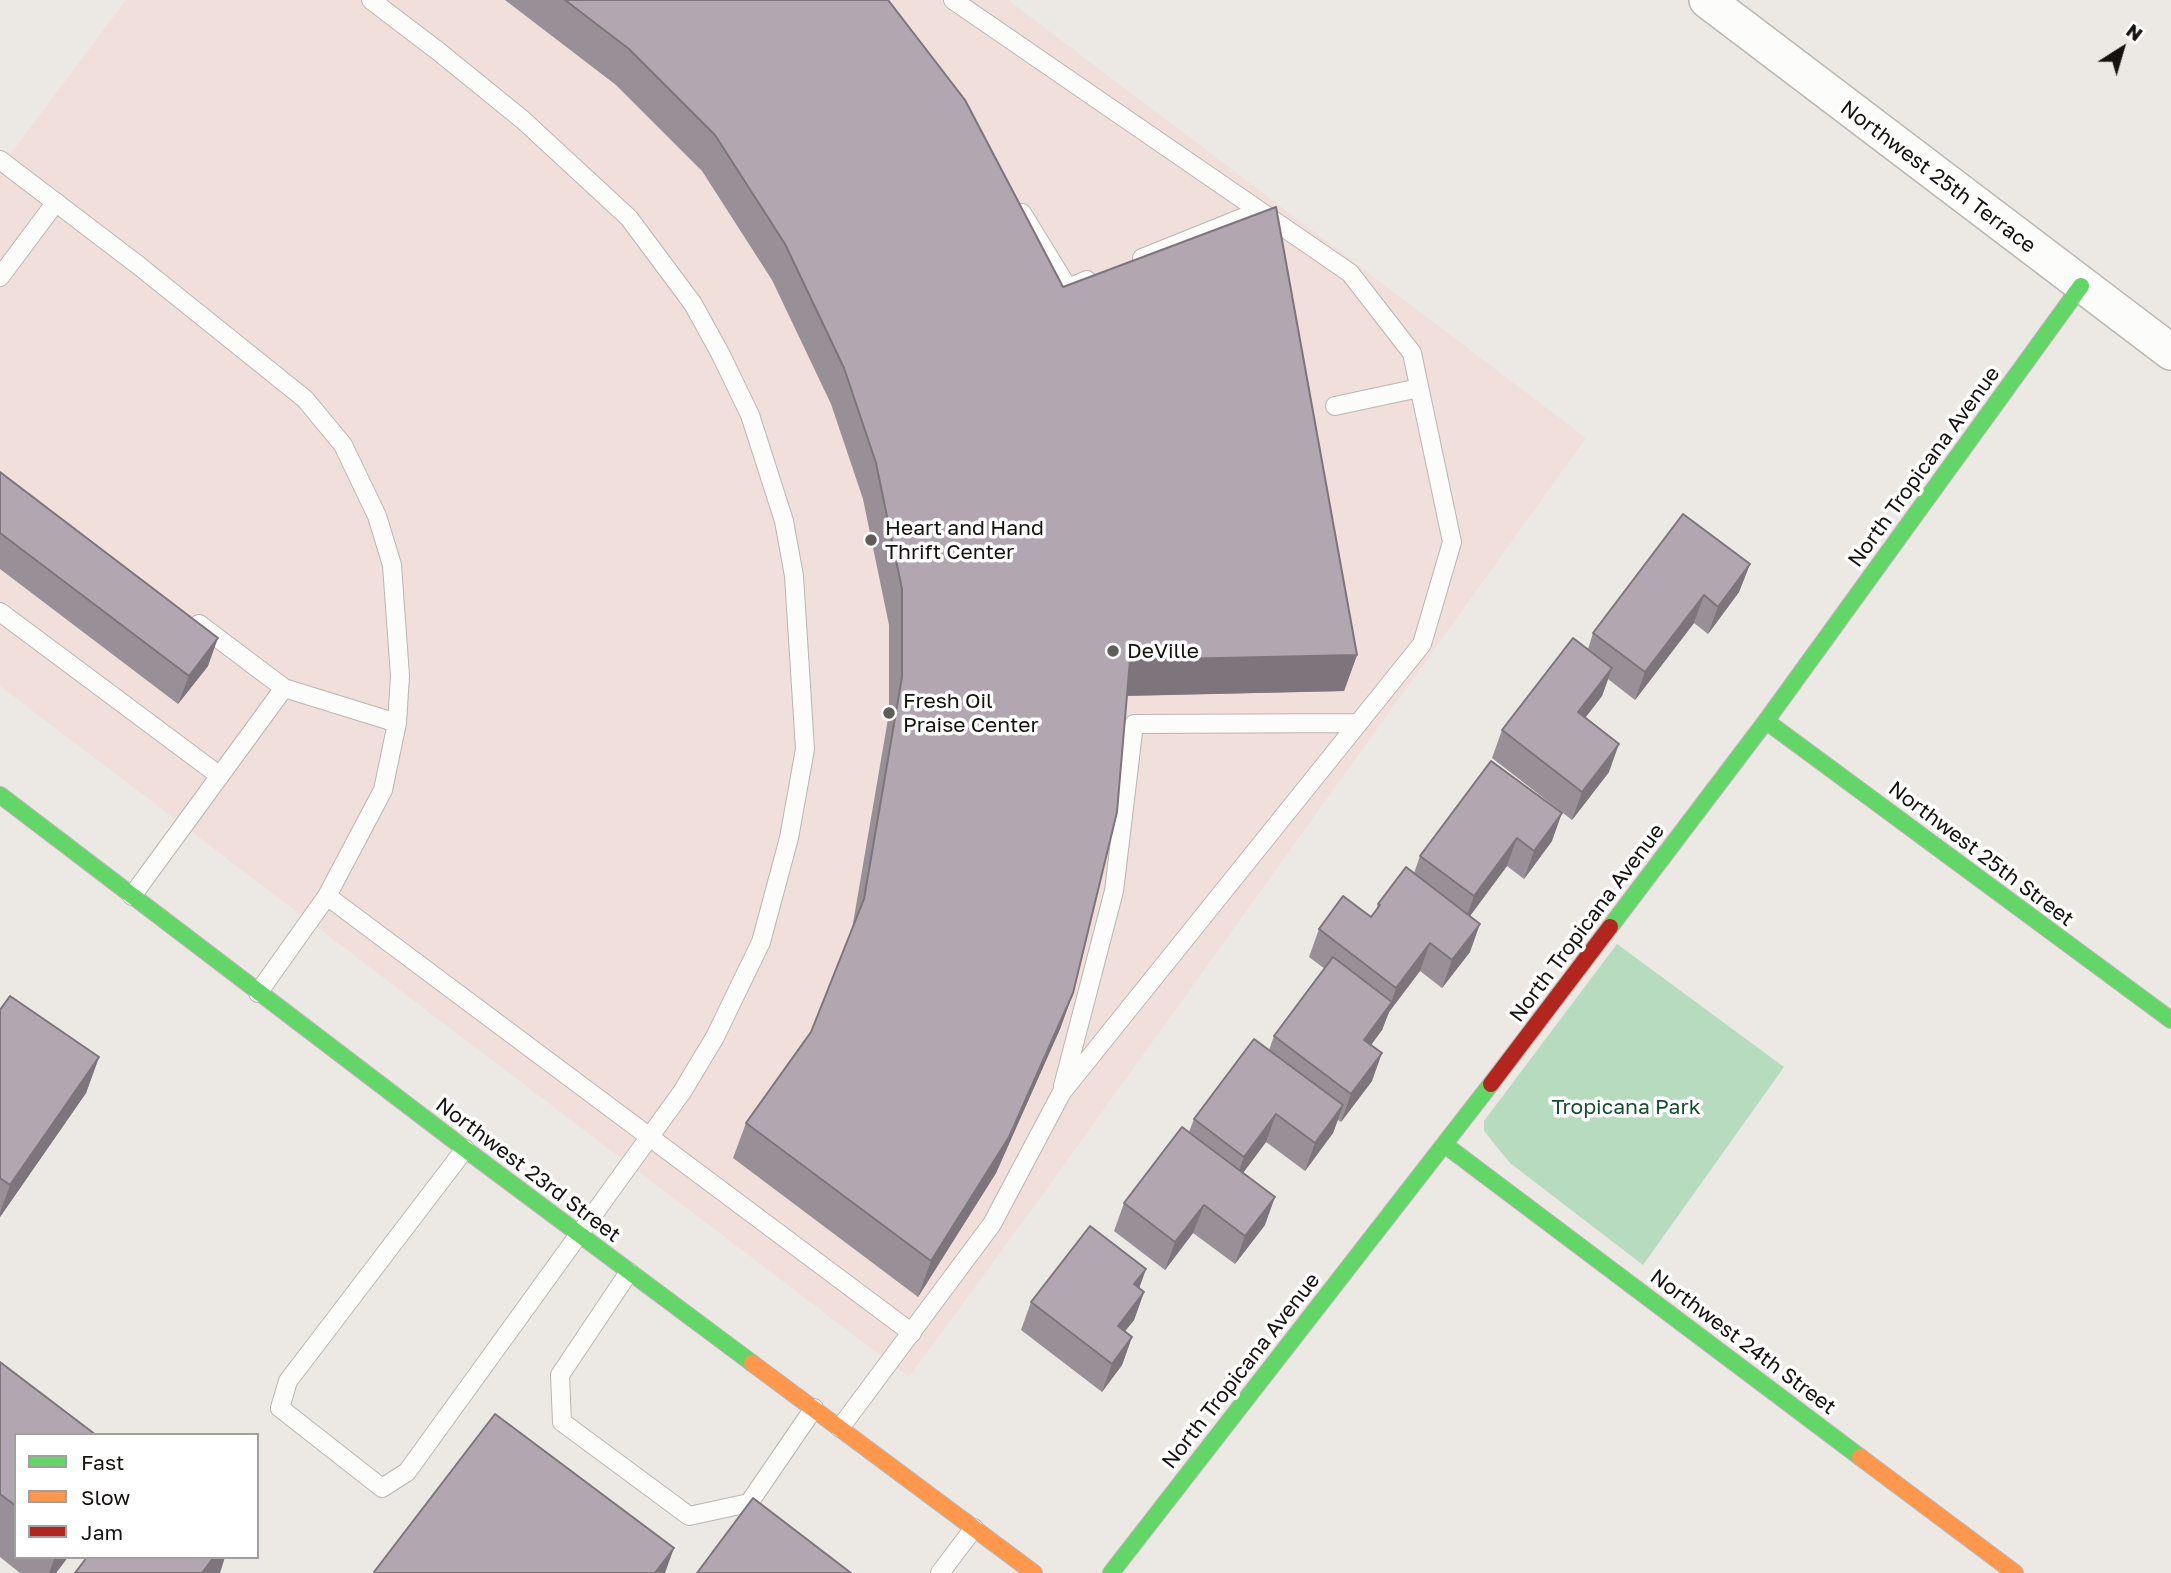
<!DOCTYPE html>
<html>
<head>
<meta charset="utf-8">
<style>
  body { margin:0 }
  #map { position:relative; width:2171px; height:1573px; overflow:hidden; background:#ece8e4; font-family:"Golos Text",sans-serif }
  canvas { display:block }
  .legend { position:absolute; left:14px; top:1433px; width:245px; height:126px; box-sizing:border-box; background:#fff; border:2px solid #a1a09f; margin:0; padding:9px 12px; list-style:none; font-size:21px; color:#14110f }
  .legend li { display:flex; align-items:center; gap:14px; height:35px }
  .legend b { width:35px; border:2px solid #a1a09f }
  .north { position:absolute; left:2087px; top:14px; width:70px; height:70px; -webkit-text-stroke:5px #fff; paint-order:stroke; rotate:37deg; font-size:19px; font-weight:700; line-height:28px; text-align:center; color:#14110f }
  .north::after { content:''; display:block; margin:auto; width:24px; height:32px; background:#14110f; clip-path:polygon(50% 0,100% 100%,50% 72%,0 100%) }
</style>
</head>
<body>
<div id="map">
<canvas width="2171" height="1573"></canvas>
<ul class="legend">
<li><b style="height:9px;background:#63d668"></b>Fast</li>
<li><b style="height:9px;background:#ff974d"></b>Slow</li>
<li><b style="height:9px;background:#b3261e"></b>Jam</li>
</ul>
<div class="north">N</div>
</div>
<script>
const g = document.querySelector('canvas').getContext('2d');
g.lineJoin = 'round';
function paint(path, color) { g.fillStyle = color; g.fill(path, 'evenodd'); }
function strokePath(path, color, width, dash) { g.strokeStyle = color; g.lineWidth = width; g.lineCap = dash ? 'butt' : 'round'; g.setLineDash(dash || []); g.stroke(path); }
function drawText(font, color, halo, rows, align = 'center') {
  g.font = font + ' "Golos Text",sans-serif'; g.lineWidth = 7; g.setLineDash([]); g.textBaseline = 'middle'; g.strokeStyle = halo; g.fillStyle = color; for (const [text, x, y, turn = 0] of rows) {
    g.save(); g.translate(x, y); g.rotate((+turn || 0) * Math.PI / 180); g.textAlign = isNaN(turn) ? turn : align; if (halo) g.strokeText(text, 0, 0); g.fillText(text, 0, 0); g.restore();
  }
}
paint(new Path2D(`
  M126,0h882l578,438 -543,756 -134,183 -909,-691v-518z`), '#f0dfdb');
paint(new Path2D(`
  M1617,944l167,123 -141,198 -133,-102 -26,-32v-10z`), '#b6dbbe');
const lane = new Path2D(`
  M371,0l67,51 85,69 106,98 64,86 27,49 30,62 34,106 10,55 11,173 -16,89 -28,104 -46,95 -33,55 -275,380 -25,16 -102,-80 8,-27 177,-232
  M0,160l138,105 167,134 38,46 34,71 15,49 8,111 -3,47 -14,67 -56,106 -69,97
  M1022,213l46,75 19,-8
  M1142,258l117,-47
  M0,277l56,-75
  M1335,406l84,-18
  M0,612l220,164
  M284,688l113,35
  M132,896l152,-208 -85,-64
  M327,896l585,437
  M1063,1086l51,-195 20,-167 225,-1
  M629,1272l-69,103 2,47 127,94 60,-13 65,-95
  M840,1428l152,-204 70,-132 360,-448 30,-102 -40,-189 -62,-80 -397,-273
  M940,1573l34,-45`);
const street = new Path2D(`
  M1707,0l464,352`);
const fast = new Path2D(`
  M1766,721l405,299
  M0,795l465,354 287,214
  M1610,927l156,-206 315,-435
  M1445,1145l415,312
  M1111,1573l380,-489`);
const slow = new Path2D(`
  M752,1363l282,210
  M1860,1457l155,116`);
const jam = new Path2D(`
  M1491,1084l119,-157`);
strokePath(lane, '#b9b6b3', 20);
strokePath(street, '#b9b6b3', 38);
strokePath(fast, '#b9b6b3', 18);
strokePath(slow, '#b9b6b3', 18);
strokePath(jam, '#b9b6b3', 18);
strokePath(lane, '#fcfcfb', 18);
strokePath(street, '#fcfcfb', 35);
strokePath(fast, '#63d668', 16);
strokePath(slow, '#ff974d', 16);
strokePath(jam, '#b3261e', 16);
paint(new Path2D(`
  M505,0h383l175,287 294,368 -13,36 -217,5 -54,297 -13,36 -64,144 -78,124 -185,-139 13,-35 65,-91 41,-103 37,-216v-88l-26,-126 -32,-95 -59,-124 -70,-109 -86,-86z
  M0,472l208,194 -30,38 -178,-135z
  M1750,564l-11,28 -31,42 -14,-11 -59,77 -27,-21 -6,17 -17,22 24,54 -37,48 -80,-62 10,-28 86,-81 5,-16z
  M1491,761l61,80 -28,38 -17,-13 -37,50v36l-28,36 -22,-17 -31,41 -7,18 -11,15 1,36 -31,41 -3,-2 -5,13 -28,38 -39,-29 -23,31 22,52 -30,39 -42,-31 -28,37 -51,-39 10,-28 65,-71 5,-13 75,-69 5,-14 51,-67 -16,-12 10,-28 52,-12 4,-4 3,-9 36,-31 6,-17z
  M0,1010l99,47 -13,36 -86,124z
  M1146,1269l-7,19 5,4 -10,28 -9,11 7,6 -10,28 -20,27 -81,-62 10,-28z
  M0,1362l16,73v122h52l-12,16h-36l-20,-16z`), '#999097');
paint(new Path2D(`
  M1750,564l-11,28 -31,42 10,-27z
  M1704,595l-10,28 -59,77 10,-28z
  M218,638l-10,28 -30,38 11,-28z
  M1357,655l-13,36 -227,5 13,-36z
  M1612,668l-10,28 -34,44 10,-28z
  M1619,744l-10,28 -37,48 10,-28z
  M1562,813l-10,28 -28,38 10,-28z
  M1517,838l-10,28 -43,58 10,-28z
  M1480,924l-10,28 -28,36 10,-28z
  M1430,943l-10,28 -31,41 -7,18 -28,38 10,-28 26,-34 6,-18z
  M1073,993l-13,36 -64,144 -78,124 13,-36z
  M1382,1053l-10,28 -31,41 10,-28z
  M99,1057l-13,36 -86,124v-4l10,-28z
  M1343,1105l-10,28 -28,38 10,-28z
  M1276,1114l-10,28 -32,43 10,-28z
  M1275,1197l-10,28 -30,39 10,-28z
  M1204,1205l-11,28 -28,37 10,-28z
  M1146,1269l-10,28 -2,-13z
  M1144,1292l-10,28 -27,34 11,-28z
  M1132,1337l-10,28 -20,27 10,-28z
  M674,1548l-9,25h-10z
  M55,1557h13l-12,16h-7z
  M214,1557h11l-5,16h-18z`), '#7d757b');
const building = new Path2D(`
  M565,0h323l77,100 98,187 213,-80 81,448 -227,5 -13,152 -44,181 -64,144 -78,124 -185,-138 65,-91 53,-133 38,-222v-88l-26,-126 -32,-95 -59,-124 -70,-109 -86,-86z
  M0,472l218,166 -29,38 -189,-143z
  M1683,514l67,50 -32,43 -14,-12 -59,77 -52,-39z
  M1573,638l39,30 -34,44 41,32 -37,48 -80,-62z
  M1491,761l71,52 -28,38 -17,-13 -43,58 -54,-40z
  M1406,867l74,57 -28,36 -22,-17 -34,45 -77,-59 24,-33 28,21 9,-12 -2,-1z
  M1333,957l59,45 -28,38 18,13 -31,41 -77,-58z
  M10,996l89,61 -89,128 -10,-7v-168z
  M1254,1039l89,66 -28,38 -39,-29 -32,43 -50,-38z
  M1182,1127l93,70 -30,39 -41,-31 -29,37 -51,-39z
  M1090,1226l56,43 -12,15 10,8 -26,34 14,11 -20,27 -81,-62z
  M0,1362l96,73h-80v71l-16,-12z
  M495,1414l179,134 -19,25h-280l-1,-1z
  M753,1498l98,75h-154z
  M87,1557h127l-12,16h-127z`);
paint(building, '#b2a7b0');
strokePath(building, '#7d757b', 2);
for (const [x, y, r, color] of [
  [871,540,7,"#605c5a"],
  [1113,651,7,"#605c5a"],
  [889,713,7,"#605c5a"]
]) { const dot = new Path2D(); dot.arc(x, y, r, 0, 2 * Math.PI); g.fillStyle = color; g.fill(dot); strokePath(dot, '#fff', 2.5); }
drawText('21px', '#14110f', '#fff', [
  ["Northwest 25th Terrace",1938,177,37],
  ["North Tropicana Avenue",1924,467,-54],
  ["Northwest 25th Street",1981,854,37],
  ["North Tropicana Avenue",1587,923,-53],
  ["Northwest 23rd Street",528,1170,37],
  ["Northwest 24th Street",1743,1342,37],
  ["North Tropicana Avenue",1241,1371,-52]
]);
drawText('21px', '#14110f', '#fff', [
  ["Heart and Hand",885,528],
  ["Thrift Center",885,552],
  ["DeVille",1127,651],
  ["Fresh Oil",903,701],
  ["Praise Center",903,725]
], 'left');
drawText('21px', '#154e2d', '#fff', [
  ["Tropicana Park",1626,1107]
]);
</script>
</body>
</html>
